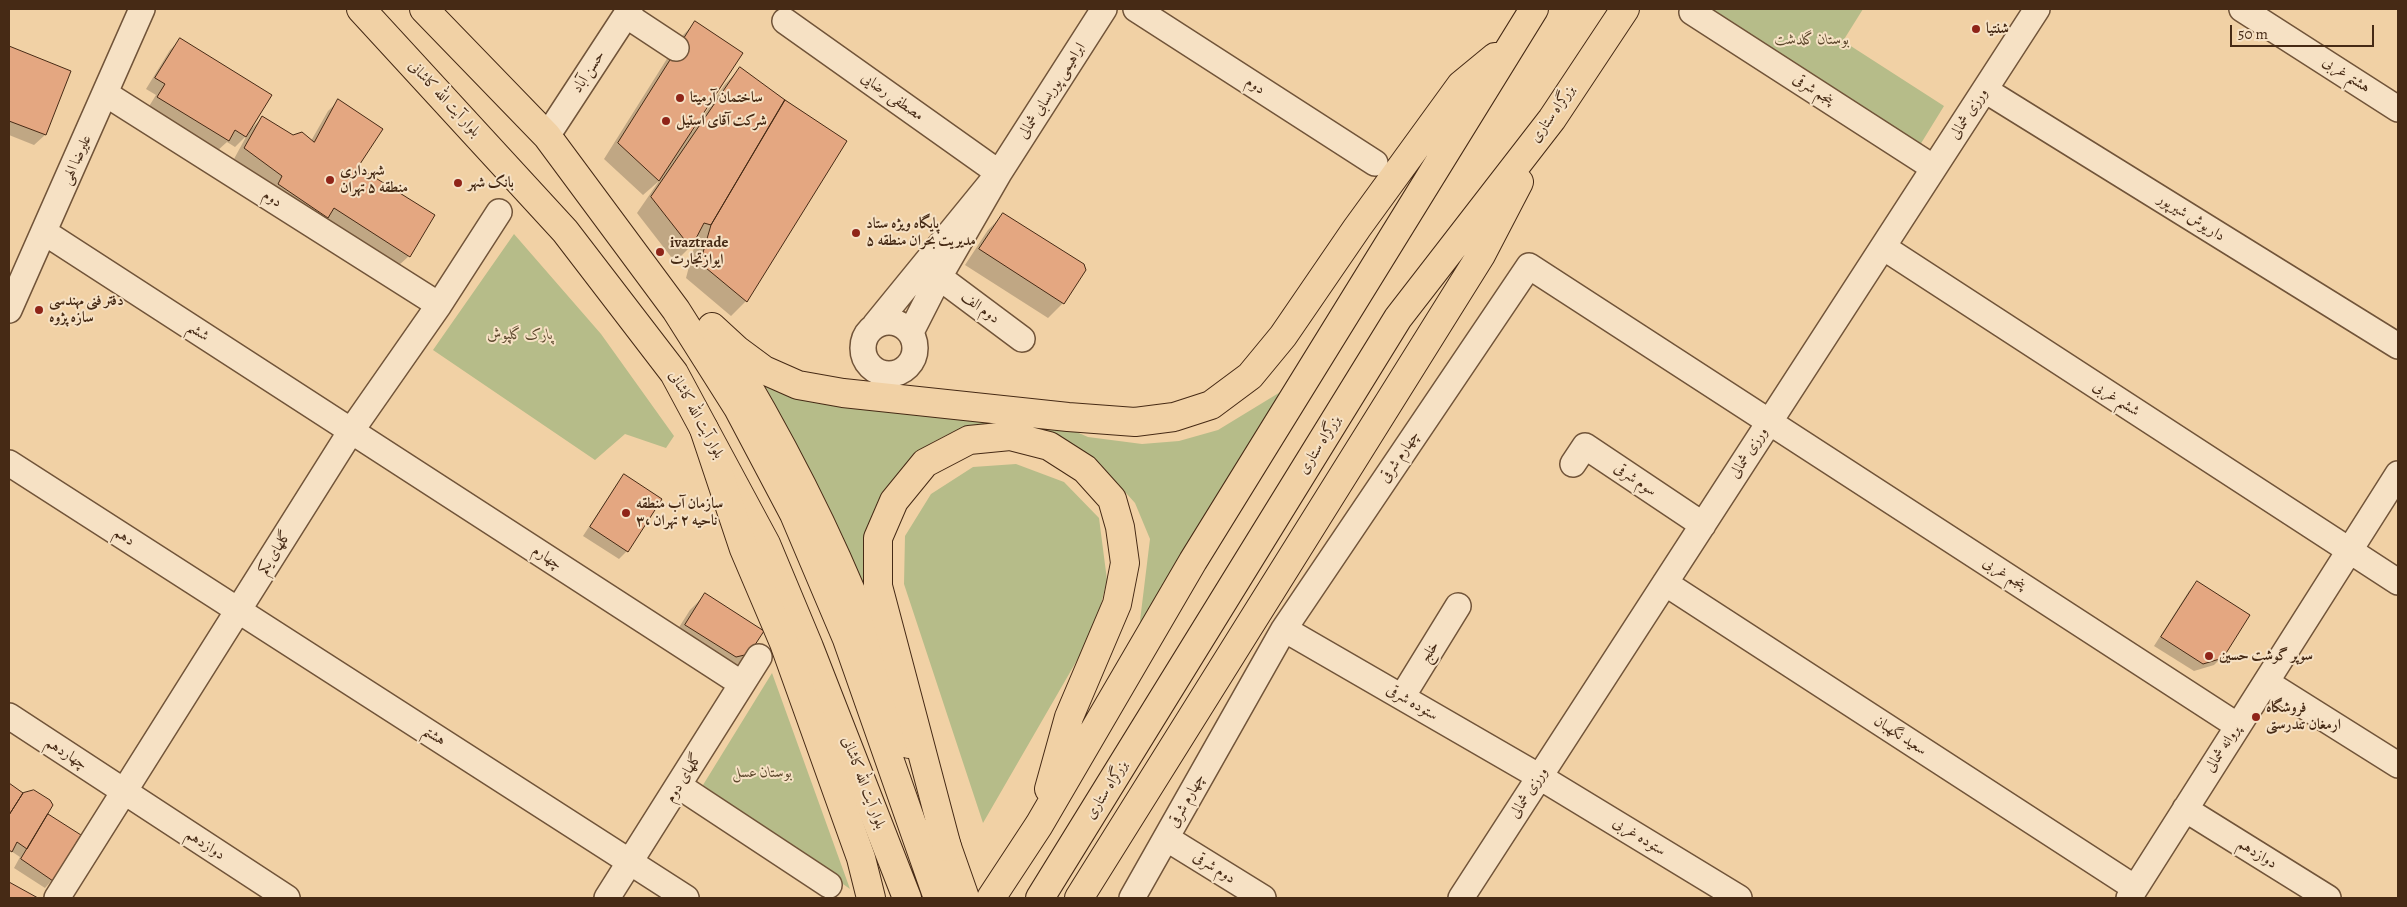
<!DOCTYPE html>
<html>
<head>
<meta charset="utf-8">
<style>
  body { margin:0 }
  #map { position:relative; width:2407px; height:907px; overflow:hidden; background:#f1d1a5; font-family:Alegreya,serif }
  canvas { display:block }
  .frame { position:absolute; inset:0; border:10px solid #462a15; pointer-events:none }
  .scale { position:absolute; left:2230px; top:25px; width:144px; height:22px; box-sizing:border-box; border:2px solid #462a15; border-top:0; padding-left:6px; font-size:15px; line-height:18px; white-space:nowrap; color:#462a15; -webkit-text-stroke:4px #f6e1c4; paint-order:stroke }
</style>
</head>
<body>
<div id="map">
<canvas width="2407" height="907"></canvas>
<div class="frame"></div>
<div class="scale">50 m</div>
</div>
<script>
const g = document.querySelector('canvas').getContext('2d');
g.lineJoin = 'round';
function paint(path, color) { g.fillStyle = color; g.fill(path, 'evenodd'); }
function strokePath(path, color, width, dash) { g.strokeStyle = color; g.lineWidth = width; g.lineCap = dash ? 'butt' : 'round'; g.setLineDash(dash || []); g.stroke(path); }
function drawText(font, color, halo, rows, align = 'center') {
  g.font = font + ' Alegreya,Amiri,serif'; g.lineWidth = 4; g.setLineDash([]); g.textBaseline = 'middle'; g.strokeStyle = halo; g.fillStyle = color; for (const [text, x, y, turn = 0] of rows) {
    g.save(); g.translate(x, y); g.rotate((+turn || 0) * Math.PI / 180); g.textAlign = isNaN(turn) ? turn : align; if (halo) g.strokeText(text, 0, 0); g.fillText(text, 0, 0); g.restore();
  }
}
paint(new Path2D(`
  M1707,9h156l-20,32 101,65 -24,39z
  M514,234l87,100 73,102 -8,12 -41,-14 -30,26 -162,-110z
  M763,382l295,42 30,13 54,7 37,-3 39,-11 64,-39 -143,238 11,-90 -15,-36 -35,-39 -35,-23 -84,-13 -24,2 -24,12 -19,13 -31,36 -10,24 -3,84 -42,-94z
  M1016,464l48,18 35,36 8,62 -12,49 -112,194 -79,-239 1,-48 26,-42 42,-27z
  M772,673l78,216 -147,-104z`), '#b6bc89');
paint(new Path2D(`
  M695,23l-5,108 2,1 33,-48 15,-15 106,72 -100,160 -15,15 -45,-38 10,-38 -2,-1 -4,8 -15,15 -38,-49 22,-32 -16,14 -39,-36 76,-121z
  M180,40l71,89 12,-12 30,20 18,4 17,-30 10,-10 19,66 52,89 -11,10 -126,-80 -38,-27 13,-24 -12,12 -8,-5 -10,9 -69,-43 8,-13 -10,-6 24,-39z
  M9,47l61,25 -25,63 -11,10 -25,-10z
  M1003,215l60,88 -15,15 -83,-53 23,-35z
  M624,476l36,23 -33,52 -8,8 -36,-23 34,-52z
  M2197,583l25,74 -8,8 -20,6 -40,-25 35,-55z
  M705,595l43,59 -15,15 -62,-29 19,-30z
  M9,785l38,30 32,20 -27,45 -7,8 -31,-20 6,-11 -9,-6 -2,2z`), '#0003');
const building = new Path2D(`
  M695,21l48,32 -84,128 -41,-38z
  M180,38l92,57 -26,42 -11,-7 -6,11 -72,-44 8,-13 -10,-6z
  M9,46l62,25 -25,64 -37,-14z
  M740,67l45,33 -74,125 -7,-2 -13,25 -40,-51z
  M338,99l45,30 -25,38 77,48 -25,42 -76,-49 -6,10 -50,-34 4,-8 -38,-28 18,-32 31,19 9,-3 12,10z
  M785,100l62,41 -100,161 -47,-39 11,-38z
  M1003,213l81,51 2,6 -22,34 -85,-55z
  M624,474l38,25 -34,53 -38,-25z
  M2197,581l53,34 -27,43 -20,6 -42,-27z
  M705,593l59,38 -15,23 -13,3 -51,-32z
  M9,783l14,10 -14,22z
  M34,790l16,10 3,5 -26,44 -10,-7 -5,10 -3,-2v-35l14,-22z
  M48,814l33,21 -28,46 -32,-22z
  M9,882l29,16h-29z`);
paint(building, '#e4a781');
strokePath(building, '#462a15', 1);
const minor = new Path2D(`
  M1136,9l239,154
  M2242,9l156,100
  M1692,12l242,156
  M626,15l50,33
  M785,21l214,152 105,-164
  M1985,90l413,256
  M106,94l333,211
  M547,136l83,-127
  M44,232l698,452
  M1883,247l515,335
  M939,277l83,62
  M9,310l133,-301
  M863 348a26 26 0 1 1 52 0a26 26 0 1 1-52 0Z
  M875,325l124,-152 -60,104 -28,55
  M9,463l677,435
  M1573,464l12,-18 118,79
  M1665,583l470,305
  M1284,629l256,148 199,121
  M2266,682l132,83
  M1402,697l56,-91
  M9,716l278,182
  M679,786l150,99
  M2185,809l143,89
  M1166,838l97,60
  M57,898l294,-467 88,-126 60,-93
  M607,898l152,-241
  M1132,898l152,-269 245,-363 709,460
  M1461,898l576,-889
  M2129,898l269,-424`);
const major = new Path2D(`
  M361,9l204,222 109,142 92,171 43,103 98,251
  M424,9l123,127 129,174 62,98 56,106 53,125 91,259
  M718,336c57,93 109,192 149,294 15,38 28,76 42,114
  M939,824l26,74`);
const highway = new Path2D(`
  M712,327l25,23 27,20 34,15 45,8 225,24 67,5 39,-5 37,-12 39,-29 33,-40 74,-108 104,-143 34,-28
  M704,429l40,120 40,94 77,215 10,40
  M947,847l-69,-261v-48l16,-37 31,-38 44,-23 41,-4 39,10 36,23 27,30 8,28 5,36 -8,41 -48,113 -20,72
  M991,898l48,-73 154,-264 341,-552
  M1040,898l358,-580 154,-199 73,-110
  M1079,898l402,-643 38,-73`);
strokePath(minor, '#715439', 28);
strokePath(major, '#462a15', 30);
strokePath(highway, '#462a15', 30);
strokePath(minor, '#f6e1c4', 25);
strokePath(major, '#f1d1a5', 28);
strokePath(highway, '#f1d1a5', 28);
for (const [x, y, r, color] of [
  [1976,29,5,"#8f2418"],
  [680,98,5,"#8f2418"],
  [666,121,5,"#8f2418"],
  [330,180,5,"#8f2418"],
  [458,183,5,"#8f2418"],
  [856,233,5,"#8f2418"],
  [660,252,5,"#8f2418"],
  [39,310,5,"#8f2418"],
  [626,513,5,"#8f2418"],
  [2209,656,5,"#8f2418"],
  [2256,717,5,"#8f2418"]
]) { const dot = new Path2D(); dot.arc(x, y, r, 0, 2 * Math.PI); g.fillStyle = color; g.fill(dot); strokePath(dot, '#f6e1c4', 2); }
drawText('bold 15px', '#462a15', '#f6e1c4', [
  ["شنتیا",1986,29],
  ["ساختمان آرمیتا",690,98],
  ["شرکت آقای استیل",676,121],
  ["شهرداری",340,171],
  ["منطقه ۵ تهران",340,188],
  ["بانک شهر",468,183],
  ["پایگاه ویژه ستاد",866,224],
  ["مدیریت بحران منطقه ۵",866,241],
  ["ivaztrade",670,243],
  ["ایوازتجارت",670,260],
  ["دفتر فنی مهندسی",49,301],
  ["سازه پژوه",49,318],
  ["سازمان آب منطقه",636,504],
  ["۳، ناحیه ۲ تهران",636,521],
  ["سوپر گوشت حسین",2219,656],
  ["فروشگاه",2266,708],
  ["ارمغان تندرستی",2266,725]
], 'left');
drawText('italic 15px', '#5c472c', '#f6e1c4', [
  ["بوستان گلدشت",1812,40],
  ["پارک گلپوش",520,335],
  ["بوستان عسل",762,773]
]);
drawText('15px', '#462a15', '#f6e1c4', [
  ["حسن آباد",589,72,-57],
  ["هشتم غربی",2346,75,33],
  ["دوم",1255,86,33],
  ["پنجم شرقی",1813,90,33],
  ["ابراهیمی پوربسابی شمالی",1052,91,-57],
  ["مصطفی رضایی",892,97,35],
  ["بلوار آیت الله کاشانی",444,99,47],
  ["بزرگراه ستاری",1553,114,-55],
  ["ورزی شمالی",1969,114,-57],
  ["علیرضا الهی",77,160,-66],
  ["دوم",272,199,32],
  ["داریوش شیرپور",2191,218,32],
  ["دوم الف",980,308,36],
  ["ششم",198,332,33],
  ["ششم غربی",2116,399,33],
  ["بلوار آیت الله کاشانی",696,415,61],
  ["بزرگراه ستاری",1320,445,-58],
  ["ورزی شمالی",1749,453,-57],
  ["چهارم شرقی",1400,457,-56],
  ["سوم شرقی",1635,480,34],
  ["دهم",124,537,33],
  ["گلهای یکم",275,553,-58],
  ["چهارم",547,558,33],
  ["پنجم غربی",2004,574,33],
  ["خلج",1430,652,-59],
  ["ستوده شرقی",1412,703,30],
  ["هشتم",434,736,33],
  ["سعید نگهبان",1900,736,33],
  ["پروانه شمالی",2223,749,-57],
  ["چهاردهم",66,754,33],
  ["گلهای دوم",684,778,-58],
  ["بلوار آیت الله کاشانی",863,783,69],
  ["بزرگراه ستاری",1107,790,-58],
  ["ورزی شمالی",1529,793,-57],
  ["چهارم شرقی",1187,801,-61],
  ["ستوده غربی",1639,837,32],
  ["دوازدهم",205,845,33],
  ["دوازدهم",2257,854,32],
  ["دوم شرقی",1214,868,32]
]);
</script>
</body>
</html>
